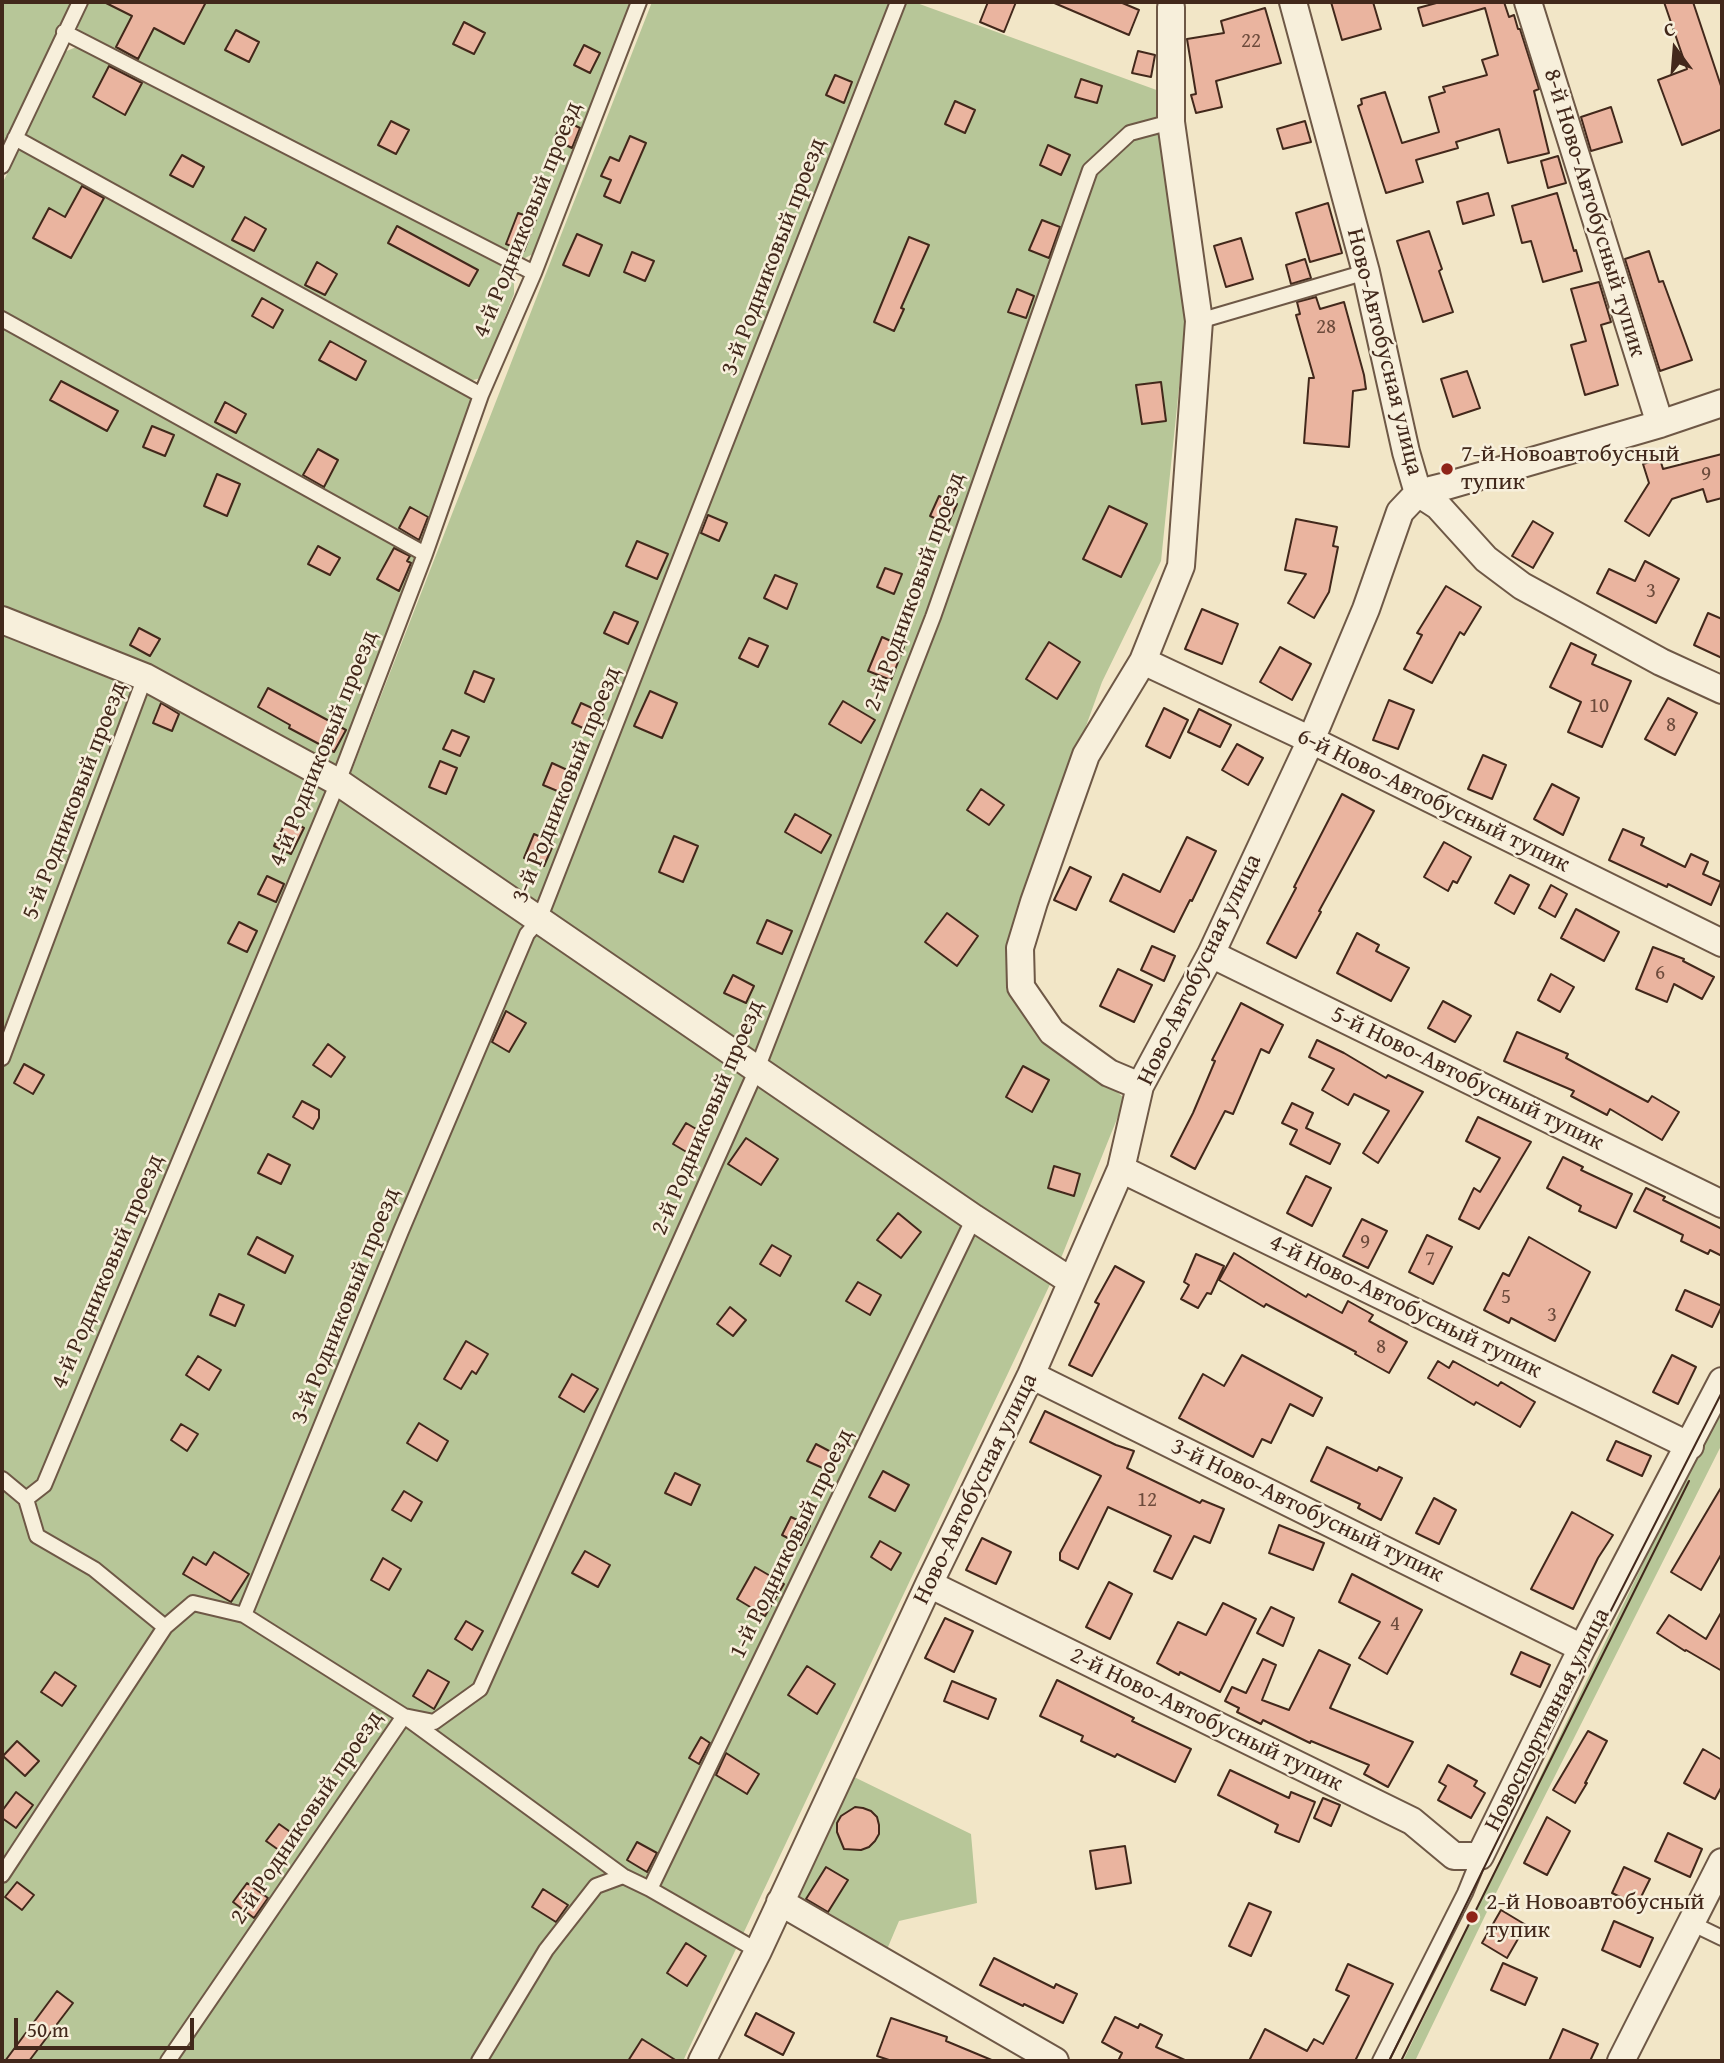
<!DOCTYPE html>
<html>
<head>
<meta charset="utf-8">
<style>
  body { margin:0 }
  #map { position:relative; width:1724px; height:2063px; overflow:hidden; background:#f2e6c7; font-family:"Gentium Book Plus",serif }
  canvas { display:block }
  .frame { position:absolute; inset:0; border:4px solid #42281b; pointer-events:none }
  .north { position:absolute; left:1640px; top:14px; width:70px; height:70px; -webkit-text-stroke:5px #f7efdb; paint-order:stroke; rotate:344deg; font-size:19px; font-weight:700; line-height:28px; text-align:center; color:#42281b }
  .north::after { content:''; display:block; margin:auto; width:24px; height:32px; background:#42281b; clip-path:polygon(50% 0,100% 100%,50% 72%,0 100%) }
  .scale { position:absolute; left:14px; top:2018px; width:180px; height:32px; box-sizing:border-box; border:4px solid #42281b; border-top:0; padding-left:9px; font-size:21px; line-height:24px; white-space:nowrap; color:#42281b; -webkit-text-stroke:5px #f7efdb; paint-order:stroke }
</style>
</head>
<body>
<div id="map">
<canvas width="1724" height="2063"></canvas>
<div class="frame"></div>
<div class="north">С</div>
<div class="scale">50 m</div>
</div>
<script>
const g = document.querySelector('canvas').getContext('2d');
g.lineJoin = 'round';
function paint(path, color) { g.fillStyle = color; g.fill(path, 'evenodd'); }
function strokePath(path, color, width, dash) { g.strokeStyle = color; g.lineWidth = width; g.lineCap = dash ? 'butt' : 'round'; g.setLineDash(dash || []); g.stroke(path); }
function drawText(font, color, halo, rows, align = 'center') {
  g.font = font + ' "Gentium Book Plus",serif'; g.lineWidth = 5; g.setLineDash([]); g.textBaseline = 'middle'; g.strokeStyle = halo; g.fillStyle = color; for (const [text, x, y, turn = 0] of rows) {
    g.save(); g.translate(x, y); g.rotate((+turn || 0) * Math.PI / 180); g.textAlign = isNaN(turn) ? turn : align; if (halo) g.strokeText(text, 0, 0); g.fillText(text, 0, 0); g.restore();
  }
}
paint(new Path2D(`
  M2,2h78l-78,158z
  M86,2h547l-96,250 -12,6 -9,-1 -437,-226 -3,-9z
  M652,2h262l248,90 24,228 -25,241 -59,121 -94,259 2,54 115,104 -72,179 -370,783h-681v-1434l143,55 198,111z
  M79,46l80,39 350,185 5,12v12l-33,84 -12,3 -441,-242 -4,-11 40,-76z
  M21,150l449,248 1,6 -47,137h-9l-413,-231v-126l16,-32z
  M2,327l417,229v5l-84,207 -333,-159z
  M1722,1400v44l-225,447 -82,170h-12z
  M850,1775l121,59 6,69 -78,18 -14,33 -86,-53 -3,-7z`), '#b7c698');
const building = new Path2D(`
  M104,2h102l-22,42 -30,-16 -16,31 -22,-12 16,-31z
  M988,2h28l-12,30 -24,-10z
  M1052,2h68l19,8 -10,25z
  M1331,2h42l8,27 -39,11z
  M1440,2h64l5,15 5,-2 4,14h2l19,60 -5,2 15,62 -41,10 -9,-34 -43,13 2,6 -42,12 7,22 -37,11 -28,-87 4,-2 -1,-5 24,-7 17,51 37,-11 -10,-35 16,-5 -2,-5 44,-12 -5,-15 16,-5 -13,-47 -62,18 -5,-18z
  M1664,2h29l29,87v40l-40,16 -24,-65 29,-11z
  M1265,8l16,55 -65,18 6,26 -26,6 -5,-18 5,-1 -9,-55 37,-6 -3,-12z
  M464,22l21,11 -11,21 -21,-10z
  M236,30l23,12 -10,20 -24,-12z
  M584,45l16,8 -10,20 -16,-8z
  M1138,51l17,4 -4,22 -19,-4z
  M109,66l33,17 -17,32 -32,-18z
  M835,75l17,7 -8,21 -18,-8z
  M1081,79l21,7 -5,17 -22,-6z
  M955,101l20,9 -10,23 -20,-9z
  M1611,107l11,35 -31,9 -10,-34z
  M564,120l16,8 -8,20 -18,-9z
  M391,121l18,9 -13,24 -18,-9z
  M1305,121l6,21 -28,7 -6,-20z
  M630,136l16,7 -26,60 -16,-7 7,-16 -10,-4 9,-19 9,4z
  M1048,145l22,10 -9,20 -21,-10z
  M182,155l22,12 -11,20 -23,-12z
  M1558,156l8,27 -18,5 -7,-27z
  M82,186l22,12 -33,60 -38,-20 16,-30 16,9z
  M1488,193l6,22 -31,9 -6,-22z
  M1557,193l17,58 2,-1 6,21 -39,11 -12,-41 -9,2 -10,-37z
  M1328,203l14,50 -32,9 -14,-49z
  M518,213l18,6 -12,32 -18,-7z
  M245,217l21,12 -12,22 -22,-11z
  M1042,220l18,7 -11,31 -20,-8z
  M397,226l81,44 -9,16 -81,-43z
  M1429,231l13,38 -3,2 14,41 -30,10 -26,-81z
  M577,234l25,11 -13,31 -26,-11z
  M909,237l20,8 -28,63 3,1 -10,22 -20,-9z
  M1241,238l12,41 -27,8 -12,-41z
  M1649,251l10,31 4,-1 29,79 -32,11 -35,-112z
  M632,252l22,9 -9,20 -21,-9z
  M1305,259l6,19 -20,6 -5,-19z
  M317,262l20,12 -12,21 -20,-10z
  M1599,282l12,40 -10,3 17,60 -33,10 -14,-50 15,-4 -15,-52z
  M1017,289l17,7 -8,22 -18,-6z
  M1316,297l4,12 24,-7 20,73 2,14 -13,2 -4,56 -45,-4 5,-65h5l-18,-63 4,-1 -3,-12z
  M262,298l21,12 -10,18 -21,-12z
  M330,341l36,20 -10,19 -37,-20z
  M1467,371l13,37 -27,9 -12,-38z
  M61,381l57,30 -11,20 -57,-31z
  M1161,382l5,39 -24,3 -6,-39z
  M225,402l21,12 -10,19 -21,-11z
  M152,426l22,9 -9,21 -22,-9z
  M318,449l20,11 -14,27 -21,-12z
  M1722,454v44l-15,4 -4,-13 -31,10 -23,37 -24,-15 24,-38 -6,-19 17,-5 3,10z
  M217,474l23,10 -13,32 -23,-10z
  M939,496l18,8 -9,20 -18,-8z
  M1109,506l38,18 -26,53 -38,-18z
  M410,507l18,10 -9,23 -20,-12z
  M708,515l19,8 -8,18 -18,-8z
  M1296,519l41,8 -4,19 5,1 -9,45 -15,26 -26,-15 18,-29 -21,-4z
  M1533,521l20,12 -20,35 -21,-12z
  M637,541l31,13 -11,25 -31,-13z
  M318,546l22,12 -10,17 -22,-11z
  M394,548l16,8 -3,5 4,2 -12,28 -22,-12z
  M1645,561l34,18 -23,44 -59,-30 12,-24 26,12z
  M885,568l17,6 -8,20 -17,-7z
  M775,575l22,9 -10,25 -23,-11z
  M1446,586l35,21 -17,28 -4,-3 -28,51 -28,-14 18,-34 -5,-2z
  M1202,609l36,15 -16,40 -37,-15z
  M614,612l24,10 -10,22 -24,-11z
  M1708,613l14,6v39l-28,-13z
  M139,628l21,11 -10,17 -20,-11z
  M882,637l22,10 -13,33 -23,-9z
  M749,638l19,8 -10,21 -19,-9z
  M1049,642l31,20 -23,37 -31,-20z
  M1571,643l25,12 -4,9 39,17 -29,66 -34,-15 13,-30 -31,-15z
  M1280,647l31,17 -19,36 -32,-18z
  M474,671l20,8 -10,23 -19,-9z
  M268,688l78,42 -12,22 -45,-24 1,-3 -32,-18z
  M650,691l27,12 -15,35 -28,-12z
  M1668,698l29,15 -22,42 -30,-16z
  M1389,700l25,10 -16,39 -25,-9z
  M843,701l32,19 -14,23 -32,-19z
  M161,703l18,11 -7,17 -19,-8z
  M581,703l22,10 -9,20 -22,-10z
  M1164,708l24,12 -18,38 -24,-12z
  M1199,709l32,16 -11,22 -32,-15z
  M452,730l17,7 -9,19 -17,-7z
  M1237,744l26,14 -15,27 -26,-15z
  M1483,755l23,10 -14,34 -24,-10z
  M440,761l17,7 -11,26 -17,-7z
  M552,763l24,11 -9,21 -24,-10z
  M1552,784l27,14 -16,37 -29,-16z
  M981,789l23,16 -15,20 -22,-15z
  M1342,794l32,17 -55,100 2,1 -25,46 -29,-15 29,-55 -2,-1z
  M795,814l36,21 -10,18 -36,-21z
  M287,819l17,9 -13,26 -17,-8z
  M1623,829l21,9 -3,7 44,22 6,-13 17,8 -5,12 18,8 -10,23 -43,-21 -1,3 -58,-27z
  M534,834l20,9 -10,23 -20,-8z
  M674,836l24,10 -15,36 -24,-10z
  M1187,837l29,14 -24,50 -2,-1 -16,32 -64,-31 13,-27 37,18z
  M1444,842l27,15 -14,26 -4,-2 -5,10 -24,-14z
  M1070,867l21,10 -15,33 -22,-10z
  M1510,875l19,10 -15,29 -19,-11z
  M267,876l17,8 -8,18 -18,-8z
  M1551,885l16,9 -12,23 -16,-9z
  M1576,909l43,23 -15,29 -43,-23z
  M947,913l31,23 -21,30 -32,-24z
  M767,920l25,11 -10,23 -25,-11z
  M239,922l18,9 -10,21 -19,-9z
  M1357,933l22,12 -3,6 33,17 -18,33 -54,-28z
  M1152,946l23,10 -11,25 -23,-11z
  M1653,947l31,12 -1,2 31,16 -12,22 -28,-15 -7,18 -31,-13z
  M1118,969l34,16 -18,37 -34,-16z
  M1551,974l23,13 -14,25 -22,-12z
  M733,975l21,11 -8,17 -22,-10z
  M1443,1001l28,15 -16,26 -27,-14z
  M1241,1003l42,22 -14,28 -8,-4 -28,65 -8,-3 -30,58 -24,-13 22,-43 22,-52 -3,-1z
  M506,1011l20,12 -17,29 -17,-10z
  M1517,1032l51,22 -2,4 82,44 4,-6 27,16 -17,28 -52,-31 -3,6 -36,-19 3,-5 -70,-30z
  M1317,1040l27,13 42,25 2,-3 35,17 -45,71 -15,-10 26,-42 -35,-17 -6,11 -26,-15 12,-21 -25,-12z
  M328,1044l17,13 -14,20 -18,-12z
  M24,1064l20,11 -11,19 -19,-11z
  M1023,1066l26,14 -17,32 -26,-15z
  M302,1101l17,9v8l-6,11 -20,-12z
  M1292,1103l21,10 -7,15 34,16 -10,20 -40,-20 7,-14 -15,-7z
  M1478,1117l53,25 -52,87 -20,-10 15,-31 6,4 20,-34 -34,-17z
  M686,1123l22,13 -13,21 -22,-13z
  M746,1138l32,21 -17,26 -33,-21z
  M268,1154l22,11 -9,19 -23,-11z
  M1563,1157l20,10 -2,3 51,24 -16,34 -37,-17 2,-5 -34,-18z
  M1054,1166l26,8 -6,22 -26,-8z
  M1306,1176l25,12 -19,38 -25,-13z
  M1646,1188l19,9 -2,3 59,29v27l-12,-6 -2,4 -27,-13 2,-6 -49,-24z
  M898,1213l23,19 -20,26 -24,-18z
  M1362,1219l25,12 -19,37 -25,-12z
  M1427,1235l25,12 -19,37 -24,-12z
  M257,1237l36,19 -8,17 -37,-19z
  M1529,1237l61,35 -35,69 -44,-23 -2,5 -25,-13 19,-37 6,3z
  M772,1245l19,11 -11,20 -20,-12z
  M1234,1253l72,44 2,-3 34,19 6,-12 25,14 -4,6 38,21 -18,31 -34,-19 1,-2 -90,-48 -2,3 -45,-27z
  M1196,1254l28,12 -13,28 -4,-1 -9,15 -17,-9 8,-14 -5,-3z
  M1115,1266l29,16 -52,94 -23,-11 30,-61 -4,-2z
  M858,1282l23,13 -11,20 -24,-14z
  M1685,1290l37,16 -10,21 -36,-17z
  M219,1294l25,11 -9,21 -25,-11z
  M730,1307l16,13 -13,16 -16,-12z
  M466,1341l22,13 -12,20 -4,-3 -11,18 -17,-10z
  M1242,1355l80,43 -9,18 -23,-12 -19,39 -9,-4 -9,18 -74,-39 24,-44 21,12z
  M1672,1355l24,12 -18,37 -25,-12z
  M198,1356l23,14 -12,20 -23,-15z
  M1438,1361l11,7 4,-7 45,25 3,-4 34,20 -15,25 -44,-25 -2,3 -46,-27z
  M572,1374l26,15 -14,23 -25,-15z
  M1045,1411l71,34 18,6 -7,17 73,35 2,-3 22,9 -14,34 -16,-7 -22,43 -18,-8 17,-35 -63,-29 -30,62 -18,-9v-7l41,-77 -71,-34z
  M419,1423l29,18 -11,20 -30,-18z
  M181,1424l17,10 -11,17 -16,-11z
  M1616,1441l35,15 -9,20 -35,-16z
  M816,1444l17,9 -8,16 -18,-8z
  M1327,1447l50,24 2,-4 23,11 -21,42 -23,-12 2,-4 -49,-23z
  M883,1471l26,14 -14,26 -26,-14z
  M675,1473l25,12 -9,20 -26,-12z
  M1722,1486v67l-21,37 -30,-18z
  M404,1491l18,11 -11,19 -19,-11z
  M1434,1498l22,12 -17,34 -23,-11z
  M1572,1512l41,23 -15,23 -25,51 -42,-20z
  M791,1517l19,9 -9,19 -19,-10z
  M1279,1525l45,18 -11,27 -44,-17z
  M982,1538l29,14 -15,32 -30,-14z
  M880,1541l21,12 -10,17 -20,-13z
  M585,1551l25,14 -12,22 -26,-14z
  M214,1552l35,22 -18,28 -48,-28 10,-17 13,8z
  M383,1558l18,11 -12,21 -18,-10z
  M755,1567l29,17 -19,32 -28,-17z
  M1352,1574l70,36 -35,64 -28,-16 21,-36 -41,-20z
  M1109,1582l23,12 -22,45 -24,-12z
  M1223,1603l33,16 -36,73 -40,-20 -1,3 -22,-12 21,-41 28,13z
  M1271,1607l23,11 -11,28 -26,-13z
  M1722,1611v60l-36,-21 -1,1 -28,-18 12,-18 37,24z
  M945,1618l28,13 -19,41 -29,-14z
  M466,1621l17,10 -11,19 -17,-11z
  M1319,1650l31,15 -20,43 83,34 -25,45 -24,-13 5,-9 -58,-24 -1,2 -47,-23 -2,4 -24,-12 2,-4 -14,-7 7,-14 14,6 17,-34 13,6 -14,35 27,10z
  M1521,1652l29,13 -10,22 -29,-13z
  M807,1666l28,18 -18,30 -29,-19z
  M428,1670l21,12 -15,27 -21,-13z
  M55,1672l21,14 -14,20 -21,-14z
  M1057,1680l77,38 -2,3 59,28 -16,33 -58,-28 -2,3 -34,-16 2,-5 -43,-20z
  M952,1681l44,18 -8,20 -44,-18z
  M1588,1731l19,10 -22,42h2l-12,20 -22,-13z
  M701,1737l9,6 -11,21 -10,-6z
  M17,1741l22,20 -14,15 -22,-20z
  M1703,1749l19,11v26l-7,13 -31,-16z
  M726,1753l33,21 -12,20 -31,-19z
  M1448,1765l29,16 -3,5 11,7 -14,25 -33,-18 8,-14 -7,-4z
  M1230,1770l59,28 2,-6 24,10 -16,40 -24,-10 3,-7 -60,-30z
  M16,1792l17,13 -17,23 -14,-10v-7z
  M1323,1798l17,7 -9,21 -17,-8z
  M855,1807l8,1 8,3 6,6 2,8v9l-4,7 -6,6 -8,3 -17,-1 -7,-17v-9l4,-7z
  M1547,1817l23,14 -23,44 -23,-12z
  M279,1824l17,12 -13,17 -17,-12z
  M1668,1833l34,16 -12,28 -35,-16z
  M637,1842l20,11 -10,19 -20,-12z
  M1125,1846l6,37 -35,6 -6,-38z
  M826,1867l22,13 -20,32 -22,-13z
  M1624,1867l26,12 -13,26 -25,-12z
  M17,1882l17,13 -12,15 -17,-13z
  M247,1883l21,15 -14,20 -21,-16z
  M543,1889l25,16 -12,17 -24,-15z
  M1249,1903l22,9 -20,44 -22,-10z
  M1501,1910l25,15 -19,33 -25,-15z
  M1614,1921l39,17 -13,29 -38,-17z
  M686,1943l20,13 -19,30 -20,-13z
  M994,1958l60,30 2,-4 21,10 -14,29 -39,-19 -1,2 -43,-21z
  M1503,1963l34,15 -12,27 -34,-15z
  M1348,1964l45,20 -38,77h-106l16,-32 42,22 7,-12 9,5 26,-48 -13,-6z
  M57,1991l16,12 -44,58h-24z
  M756,2013l38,20 -11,22 -38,-20z
  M1115,2017l23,11 2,-4 22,11 -6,12 31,14h-69l4,-8 -20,-11z
  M891,2018l56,19 -1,4 48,20h-102l-15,-5z
  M1563,2029l35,15 -8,17h-41z
  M642,2039l35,22h-49z`);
paint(building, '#eab49f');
strokePath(building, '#42281b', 2);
const lane = new Path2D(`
  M64,32l470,241
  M15,138l466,257
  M2,166l78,-164
  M2,319l423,235
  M1199,321l167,-49
  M2,1058l143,-381
  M2,1479l24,20 11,37 57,33 71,58 28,-24 51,12 160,101 219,160 27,13 108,62
  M26,1499l18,-14 294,-703 87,-228 56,-159 53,-122 105,-271
  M244,1615l157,-384 126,-297 12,-14 359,-918
  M2,1875l163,-248
  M650,1889l324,-671
  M1691,1923l31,15
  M168,2061l236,-345 30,6 46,-33 277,-620 176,-452 157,-447 40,-37 41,-11
  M479,2061l67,-111 50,-64 27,-10
  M1380,2061l85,-168 15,-37`);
const street = new Path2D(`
  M1293,2l73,270 40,180 12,41
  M1528,2l132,422
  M1418,493l20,13 48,53 36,27 139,76 61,28
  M1418,493l28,-7 214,-62 62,-21
  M2,620l143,57 193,105 636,436 97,63
  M1143,661l168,79 411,203
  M1211,954l511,250
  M1140,1086l-31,-13 -57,-41 -31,-45 -1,-39 14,-46 52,-147 57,-94 38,-95 18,-245 -28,-199v-115
  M1121,1169l569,277
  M1031,1375l551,273
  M929,1584l483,237 42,35h26l102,-208 140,-267
  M780,1902l275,159
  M702,2061l56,-110 171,-367 102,-209 90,-206 19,-83 71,-132 100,-214 55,-131 34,-97 18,-19
  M1621,2061l101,-199`);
strokePath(lane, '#6e5846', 18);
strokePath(street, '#6e5846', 30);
strokePath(lane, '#f7efdb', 14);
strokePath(street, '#f7efdb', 26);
strokePath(new Path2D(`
  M1389,2061l210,-427 123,-242
  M1401,2061l288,-580`), '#42281b', 2);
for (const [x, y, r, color] of [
  [1447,469,7,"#8f2418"],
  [1472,1917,7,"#8f2418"]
]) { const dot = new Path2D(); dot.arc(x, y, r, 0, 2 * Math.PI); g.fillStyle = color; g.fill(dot); strokePath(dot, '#f7efdb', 2.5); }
drawText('21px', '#6c4b3c', null, [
  ["22",1251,42],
  ["28",1326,328],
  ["9",1706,475],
  ["3",1651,592],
  ["10",1599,707],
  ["8",1671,726],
  ["6",1660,974],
  ["9",1365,1243],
  ["7",1430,1260],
  ["5",1506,1298],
  ["3",1552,1316],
  ["8",1381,1348],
  ["12",1147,1501],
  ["4",1395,1625]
]);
drawText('24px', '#42281b', '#f7efdb', [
  ["8-й Ново-Автобусный тупик",1594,213,73],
  ["4-й Родниковый проезд",528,220,-68],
  ["3-й Родниковый проезд",774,257,-69],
  ["Ново-Автобусная улица",1384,352,76],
  ["2-й Родниковый проезд",915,592,-70],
  ["4-й Родниковый проезд",324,749,-68],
  ["3-й Родниковый проезд",567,785,-68],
  ["5-й Родниковый проезд",75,801,-69],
  ["6-й Ново-Автобусный тупик",1433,801,26],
  ["Ново-Автобусная улица",1200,970,-64],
  ["5-й Ново-Автобусный тупик",1467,1079,26],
  ["2-й Родниковый проезд",708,1118,-67],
  ["4-й Родниковый проезд",108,1272,-67],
  ["3-й Родниковый проезд",346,1306,-68],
  ["4-й Ново-Автобусный тупик",1405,1307,26],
  ["Ново-Автобусная улица",976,1489,-64],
  ["3-й Ново-Автобусный тупик",1307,1511,26],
  ["1-й Родниковый проезд",792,1544,-64],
  ["2-й Ново-Автобусный тупик",1206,1720,26],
  ["Новоспортивная улица",1548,1720,-63],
  ["2-й Родниковый проезд",307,1818,-56]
]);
drawText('24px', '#42281b', '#f7efdb', [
  ["7-й Новоавтобусный",1461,455],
  ["тупик",1461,483],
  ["2-й Новоавтобусный",1486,1903],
  ["тупик",1486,1931]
], 'left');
</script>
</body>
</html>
